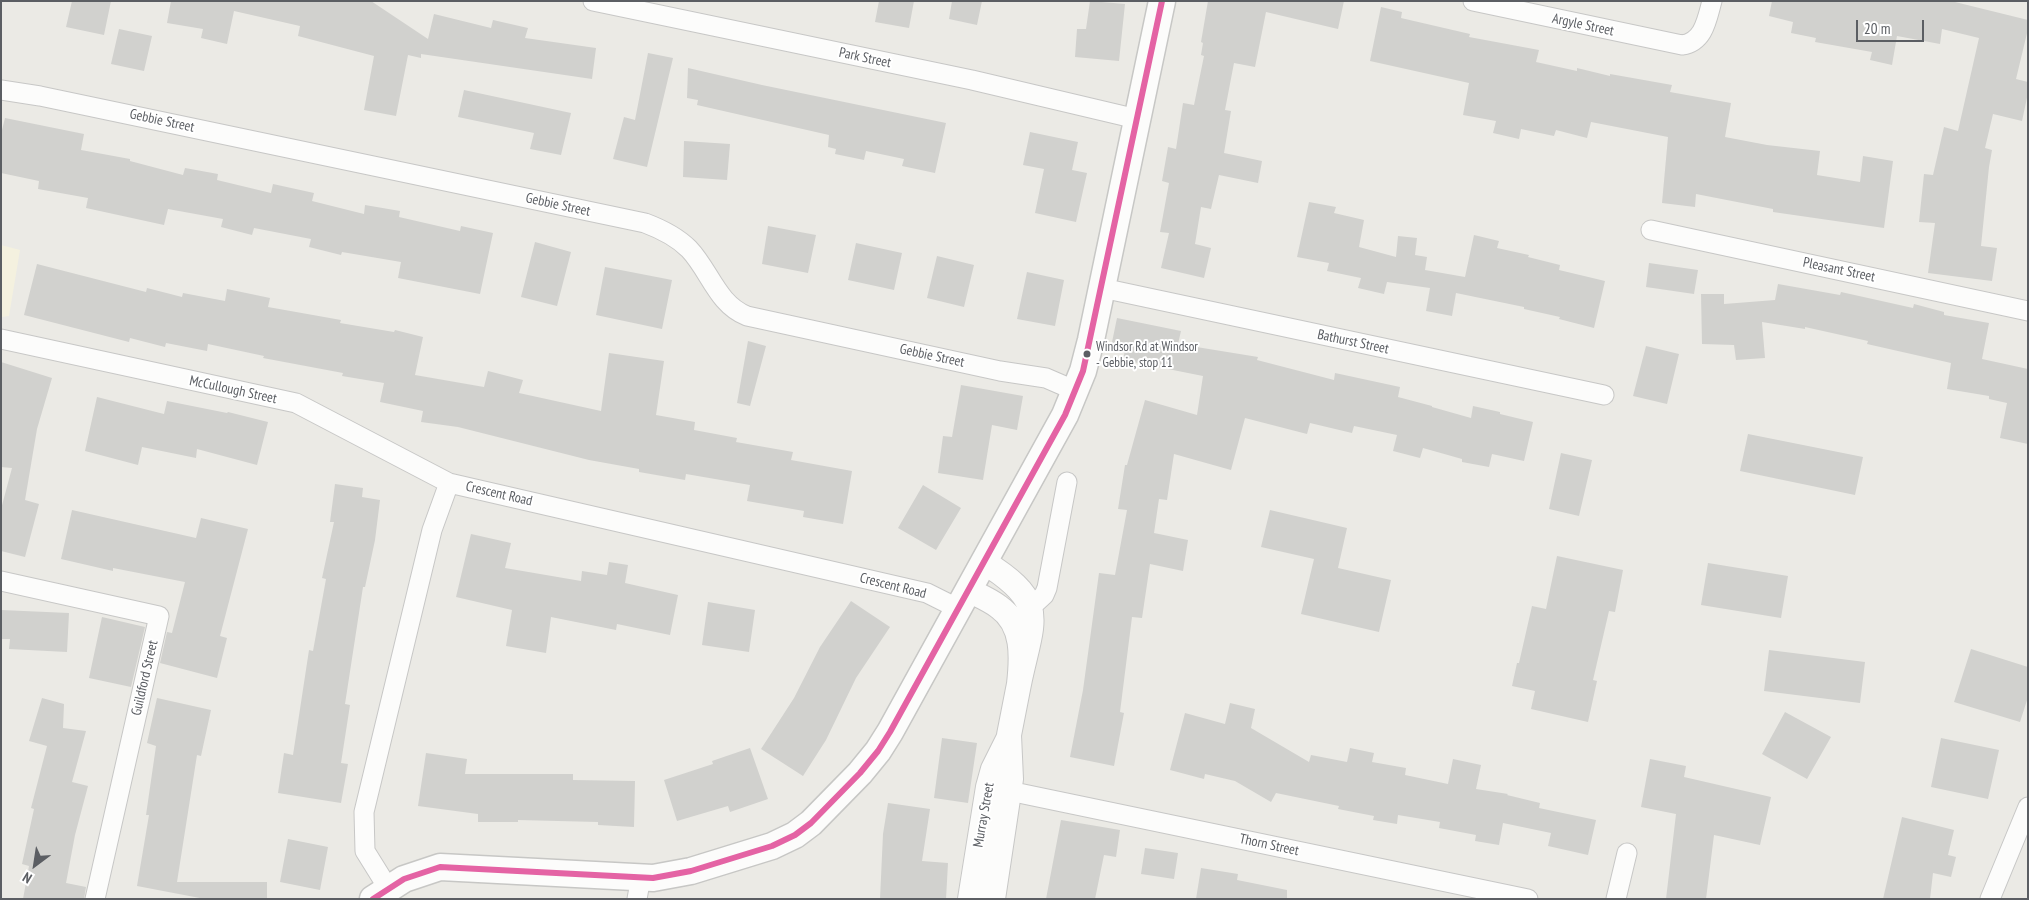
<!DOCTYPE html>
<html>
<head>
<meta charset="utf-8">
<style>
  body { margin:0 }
  #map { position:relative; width:2029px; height:900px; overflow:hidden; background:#ebeae5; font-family:"PT Sans Narrow",sans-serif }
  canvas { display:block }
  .frame { position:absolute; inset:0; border:2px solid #5b5e63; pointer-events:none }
  .north { position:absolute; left:10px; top:840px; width:50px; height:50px; -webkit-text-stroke:4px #fff; paint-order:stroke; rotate:211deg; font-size:14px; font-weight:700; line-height:20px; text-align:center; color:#5b5e63 }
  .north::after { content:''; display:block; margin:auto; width:18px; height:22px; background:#5b5e63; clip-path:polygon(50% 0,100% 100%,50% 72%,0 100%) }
  .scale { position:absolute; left:1856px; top:20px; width:68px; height:22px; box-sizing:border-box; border:2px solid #5b5e63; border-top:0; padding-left:6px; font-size:15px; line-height:18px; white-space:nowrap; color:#5b5e63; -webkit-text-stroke:4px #fff; paint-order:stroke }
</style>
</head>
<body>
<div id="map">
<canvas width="2029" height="900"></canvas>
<div class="frame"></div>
<div class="north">N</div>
<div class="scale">20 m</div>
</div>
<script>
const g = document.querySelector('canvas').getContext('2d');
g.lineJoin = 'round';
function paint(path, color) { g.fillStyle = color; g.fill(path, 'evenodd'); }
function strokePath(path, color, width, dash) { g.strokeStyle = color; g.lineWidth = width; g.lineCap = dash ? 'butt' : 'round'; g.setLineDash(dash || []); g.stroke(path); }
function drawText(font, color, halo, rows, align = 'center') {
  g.font = font + ' "PT Sans Narrow",sans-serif'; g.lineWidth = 4; g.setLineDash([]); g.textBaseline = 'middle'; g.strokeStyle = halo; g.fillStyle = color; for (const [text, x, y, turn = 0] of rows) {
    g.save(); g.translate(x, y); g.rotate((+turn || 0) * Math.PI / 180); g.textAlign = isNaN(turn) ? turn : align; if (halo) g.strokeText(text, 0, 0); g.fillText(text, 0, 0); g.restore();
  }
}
paint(new Path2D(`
  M1,245l19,5 -11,66 -7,1z`), '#f4f1df');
paint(new Path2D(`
  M72,1h39l-7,34 -38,-8z
  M171,1h200l57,38 6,-25 57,14 2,-8 35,8 -3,10 71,10 -4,31 -171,-25v4l-13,-3 -12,61 -32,-6 10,-54 -76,-20 2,-10 -66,-15 -7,33 -26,-6 2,-9 -36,-6z
  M879,1h35l-5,27 -34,-6z
  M952,1h30l-5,24 -28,-6z
  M1090,1l35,3 -6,57 -44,-4 2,-28h9z
  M1208,1h136l-6,28 -72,-17 -11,55 -21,-4 -9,47 6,1 -7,42 38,8 -4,22 -39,-8 -8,34 -10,-2 -6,37 16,4 -7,30 -43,-10 8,-35 -9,-1 9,-49 -7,-2 6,-34 8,2 7,-46 11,2 10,-49 -3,-1 2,-12 -2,-1z
  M1772,1h179l77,19v9l-12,50 12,3v11l-6,28 -29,-7 -8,34 7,2 -3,17 -8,79 16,2 -5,33 -64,-8 7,-50 -16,-1 5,-48 9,1 11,-48 14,4 21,-93 -37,-9 -2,15 -43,-8 -5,29 -22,-5 2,-8 -57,-10 1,-4 -25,-5 2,-11 -24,-6z
  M1381,7l21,5 -1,6 69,16 -1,3 70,13 -3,12 41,9v-3l33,8v-2l62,11 -2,7 61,11 -6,34 42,8 53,6 -3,24 43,7 3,-26 30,5 -9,67 -111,-16v-3l-77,-15 -1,13 -33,-4 6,-66 -77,-15 -4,16 -31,-8 -2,6 -33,-7 -2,10 -26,-6 3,-12 -33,-6 6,-32 -99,-22z
  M119,29l33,7 -8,35 -33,-7z
  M648,53l25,5 -26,109 -34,-8 11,-42 11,3z
  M688,68l74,17 184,38 -11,50 -33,-7 2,-7 -38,-8 -2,9 -29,-6 1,-5 -8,-2 1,-12 -132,-30 1,-5 -11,-2z
  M464,90l107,23 -10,42 -31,-6 4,-16 -76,-16z
  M5,118l79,16 -3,16 49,9v2l53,14 2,-7 33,6 -1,6 54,13 2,-9 41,9 -2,8 52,13 1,-9 35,6 -1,6 61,14 1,-5 32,7 -13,61 -82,-16 3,-16 -59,-10 -1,3 -32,-8 2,-8 -57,-11 -2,7 -31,-8 2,-8 -55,-10 -4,16 -78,-17 2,-10 -50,-9 1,-8 -38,-8v-39z
  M1030,132l48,10 -6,28 15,3 -11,49 -41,-9 9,-44 -21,-4z
  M684,141l46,3 -3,36 -44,-3z
  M1309,202l27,5 -2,6 30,7 -5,27 37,10 2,-21 19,2 -2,17 12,2 -2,13 40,7 9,-42 25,6 -2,7 32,7 -1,2 32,8 -1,5 46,11 -11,47 -35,-9 1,-2 -36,-8v-2l-68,-14 -4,23 -26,-5 4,-23 -43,-6 -3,12 -26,-6 3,-10 -34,-7 2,-8 -32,-6z
  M768,226l48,9 -8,38 -46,-9z
  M535,242l36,10 -14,54 -36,-9z
  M856,243l46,10 -8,37 -46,-10z
  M937,256l37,9 -10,42 -37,-9z
  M1649,263l49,7 -4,24 -48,-7z
  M37,264l109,28 1,-4 35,9 1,-4 42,8 2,-12 43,9 -2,9 73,13 -1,3 54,9 1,-2 28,7 -8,38 69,12 4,-16 35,9 -4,13 82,18 8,-58 55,8 -8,54 39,7 -1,8 43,8 -1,4 57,10 -2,8 61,11 -9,53 -40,-7 1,-6 -57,-10 3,-16 -64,-11 -1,6 -46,-8v-3l-50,-9 -131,-33 -37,-5 2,-11 -43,-9 4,-19 -42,-7 1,-3 -80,-15 1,-2 -56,-12 -1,7 -41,-8 -1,4 -35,-9 -1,4 -105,-27z
  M605,267l67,13 -10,49 -66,-14z
  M1027,272l37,8 -9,46 -38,-7z
  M1778,284l62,11 1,-3 72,16 1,-4 30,8v3l45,8 -7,36 46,10v75l-28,-6 7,-35 -18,-4v-3l-42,-7 4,-26 -84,-19 1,-3 -63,-14v2l-43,-7 3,36 -29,2 -2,-15 -32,-1 -1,-50h23v10l51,-4z
  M1117,318l64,13 -3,13 80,13 -1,3 77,20 1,-7 65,14 -2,10 34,9v1l39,11 2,-12 27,6v2l33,8 -9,39 -32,-7 -3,13 -27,-5v-3l-39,-11 -3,10 -27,-7 4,-16 -43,-9 -2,7 -42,-10 -3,11 -62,-16 -14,52 -57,-16 -7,46 -8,-1 -5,34 34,7 -5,31 -33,-7 -8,54 -10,-1 -12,95 4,1 -10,53 -44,-9 13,-67 16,-117 16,2 12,-65 -9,-1 7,-44h2l18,-65 52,15 6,-39 -80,-16 2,-10 -14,-3z
  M748,341l18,5 -16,60 -13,-3z
  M1646,346l33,8 -12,50 -34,-8z
  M1,362l51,16 -15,51 -12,71 14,4 -14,53 -24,-6v-42l11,-41 -11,-1z
  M961,385l62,11 -6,34 -25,-5 -9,55 -45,-7 5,-37 9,1z
  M97,397l67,17 3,-13 60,12 1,-1 40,10 -11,43 -60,-16 -1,9 -54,-11 -4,18 -53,-14z
  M1748,434l115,23 -8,38 -115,-24z
  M1561,453l31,7 -13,56 -30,-7z
  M335,484l28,4 -1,9 18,3 -5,40 -10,47h-2l-18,117 5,1 -9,58 7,1 -7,39 -63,-10 6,-40 9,2 16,-105 4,1 13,-72 -4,-1 12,-56h-4z
  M923,485l38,23 -25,42 -38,-22z
  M72,510l124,28 5,-20 47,11 -28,107 7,2 -10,40 -57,-15 7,-31 5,1 13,-51 -72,-14v3l-52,-12z
  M1270,510l77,18 -9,40 53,12 -12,52 -78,-18 13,-55 -53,-12z
  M471,534l40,9 -6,25 76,13 1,-10 25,4 2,-13 19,3 -3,18 53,12 -8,40 -53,-11 -1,6 -65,-13 -5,36 -40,-7 6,-36 -56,-13z
  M1557,556l66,14 -8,42 -6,-1 -16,69 4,1 -9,41 -57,-13 4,-18 -23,-5 5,-23h2l13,-57 14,3z
  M1708,563l80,13 -7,42 -80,-13z
  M851,601l39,26 -34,51 -30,62 -23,36 -42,-27 33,-51 26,-51z
  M708,602l47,8 -6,42 -47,-7z
  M1,610l68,3 -2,39 -58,-3 1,-10h-9z
  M102,617l43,10 -14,60 -42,-9z
  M1971,649l57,18v30l-8,25 -66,-20z
  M1769,650l96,12 -5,41 -96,-12z
  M42,698l22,6 -1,24 23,3 -14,51 16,4 -13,49 -9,48 20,4 -2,12h-61l6,-33 -7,-2 12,-55 -3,-1 16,-62 -18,-5z
  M157,698l54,12 -10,46 -4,-1 -20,127h90v17h-62l-68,-13 12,-71h-3l10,-69 -9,-3z
  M1230,703l25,6 -4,19 58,34 2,-7 36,7 3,-14 24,5 -2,9 34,6 -1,7 43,9 5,-25 28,6 -5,24 32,5 -1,1 33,8 -1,5 57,12 -8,35 -40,-9 3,-13 -48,-10 -4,22 -24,-4 1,-6 -37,-7 1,-6 -42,-7 -1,9 -24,-4 1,-4 -36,-7 1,-3 -63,-13 -5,9 -36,-21 -30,-7 -1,5 -34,-9 15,-57 40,11z
  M1785,712l46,25 -24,42 -45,-25z
  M942,738l35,5 -9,60 -34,-5z
  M1941,738l58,12 -11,49 -57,-12z
  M750,748l18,51 -38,13 -2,-6 -51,15 -13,-41 49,-16 -1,-3z
  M426,753l41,6 -2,15h108v6l62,1 -1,46 -36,-2v-3l-80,-2v2h-40v-8l-60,-8z
  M1650,759l36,7 -2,11 87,20 -11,48 -46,-10 -8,64h-40l10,-85 -35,-7z
  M888,803l42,6 -8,52 26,2 -2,36h-66l3,-65z
  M1902,817l52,13 -6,25 8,2 -5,20 -18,-4 -3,26h-47z
  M1061,820l59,10 -4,27 -12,-2 -9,44h-49z
  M288,839l40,8 -8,43 -40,-8z
  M1145,848l33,5 -4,26 -33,-5z
  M1201,868l37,6 -1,6 50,10v9h-91z`), '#d1d1ce');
const minor = new Path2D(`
  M593,1l379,79 165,39
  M1473,1l209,44c22,-3 25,-26 30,-44
  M1,90l39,6 605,127c16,6 31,13 44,26 21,22 28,55 58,67l253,55 46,7 30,13
  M1651,230l377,81
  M1102,288l502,107
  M1,339l295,64 153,80
  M1,581l158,35 -64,283
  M1031,607l13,-12 3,-7 20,-106
  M1009,791l519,108
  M388,888l-23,-37 -1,-39 68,-282 17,-47 478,110 30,15
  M637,899l4,-22
  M1616,899l11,-46
  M1990,899l38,-92`);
const tertiary = new Path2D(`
  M968,590c10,5 22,10 31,17 25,18 23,50 20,77 14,-67 30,-81 -35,-122
  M970,899l18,-112 5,-18 15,-30
  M993,899l18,-120 -2,-44 10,-51`);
const secondary = new Path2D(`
  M373,899l31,-20 36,-12 213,11 38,-7 81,-25 23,-11 16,-12 49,-50 18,-22 12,-19 175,-317 18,-44 8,-31 71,-339`);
strokePath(minor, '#c7c7c6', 21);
strokePath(tertiary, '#c7c7c6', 26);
strokePath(secondary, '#c7c7c5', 29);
strokePath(minor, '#fcfcfb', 19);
strokePath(tertiary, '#fcfcfb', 24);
strokePath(secondary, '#fcfcfb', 26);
strokePath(new Path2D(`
  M373,899l31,-20 36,-12 213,11 38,-7 81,-25 23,-11 16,-12 49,-50 18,-22 12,-19 175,-317 18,-44 79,-370`), '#e463a4', 6);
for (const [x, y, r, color] of [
  [1087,354,4.5,"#5b5e63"]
]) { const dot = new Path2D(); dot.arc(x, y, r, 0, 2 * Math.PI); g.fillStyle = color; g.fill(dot); strokePath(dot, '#fff', 2); }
drawText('13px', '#5b5e63', '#fff', [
  ["Windsor Rd at Windsor",1096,347],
  ["- Gebbie, stop 11",1096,363]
], 'left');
drawText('14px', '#5b5e63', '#fff', [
  ["Argyle Street",1583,25,12],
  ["Park Street",865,58,12],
  ["Gebbie Street",162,121,12],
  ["Gebbie Street",558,205,12],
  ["Pleasant Street",1839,270,12],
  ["Bathurst Street",1353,342,12],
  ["Gebbie Street",932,356,12],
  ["McCullough Street",233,390,12],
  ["Crescent Road",499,494,13],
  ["Crescent Road",893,586,14],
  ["Guildford Street",145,678,-77],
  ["Murray Street",984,815,-80],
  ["Thorn Street",1269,845,12]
]);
</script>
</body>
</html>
